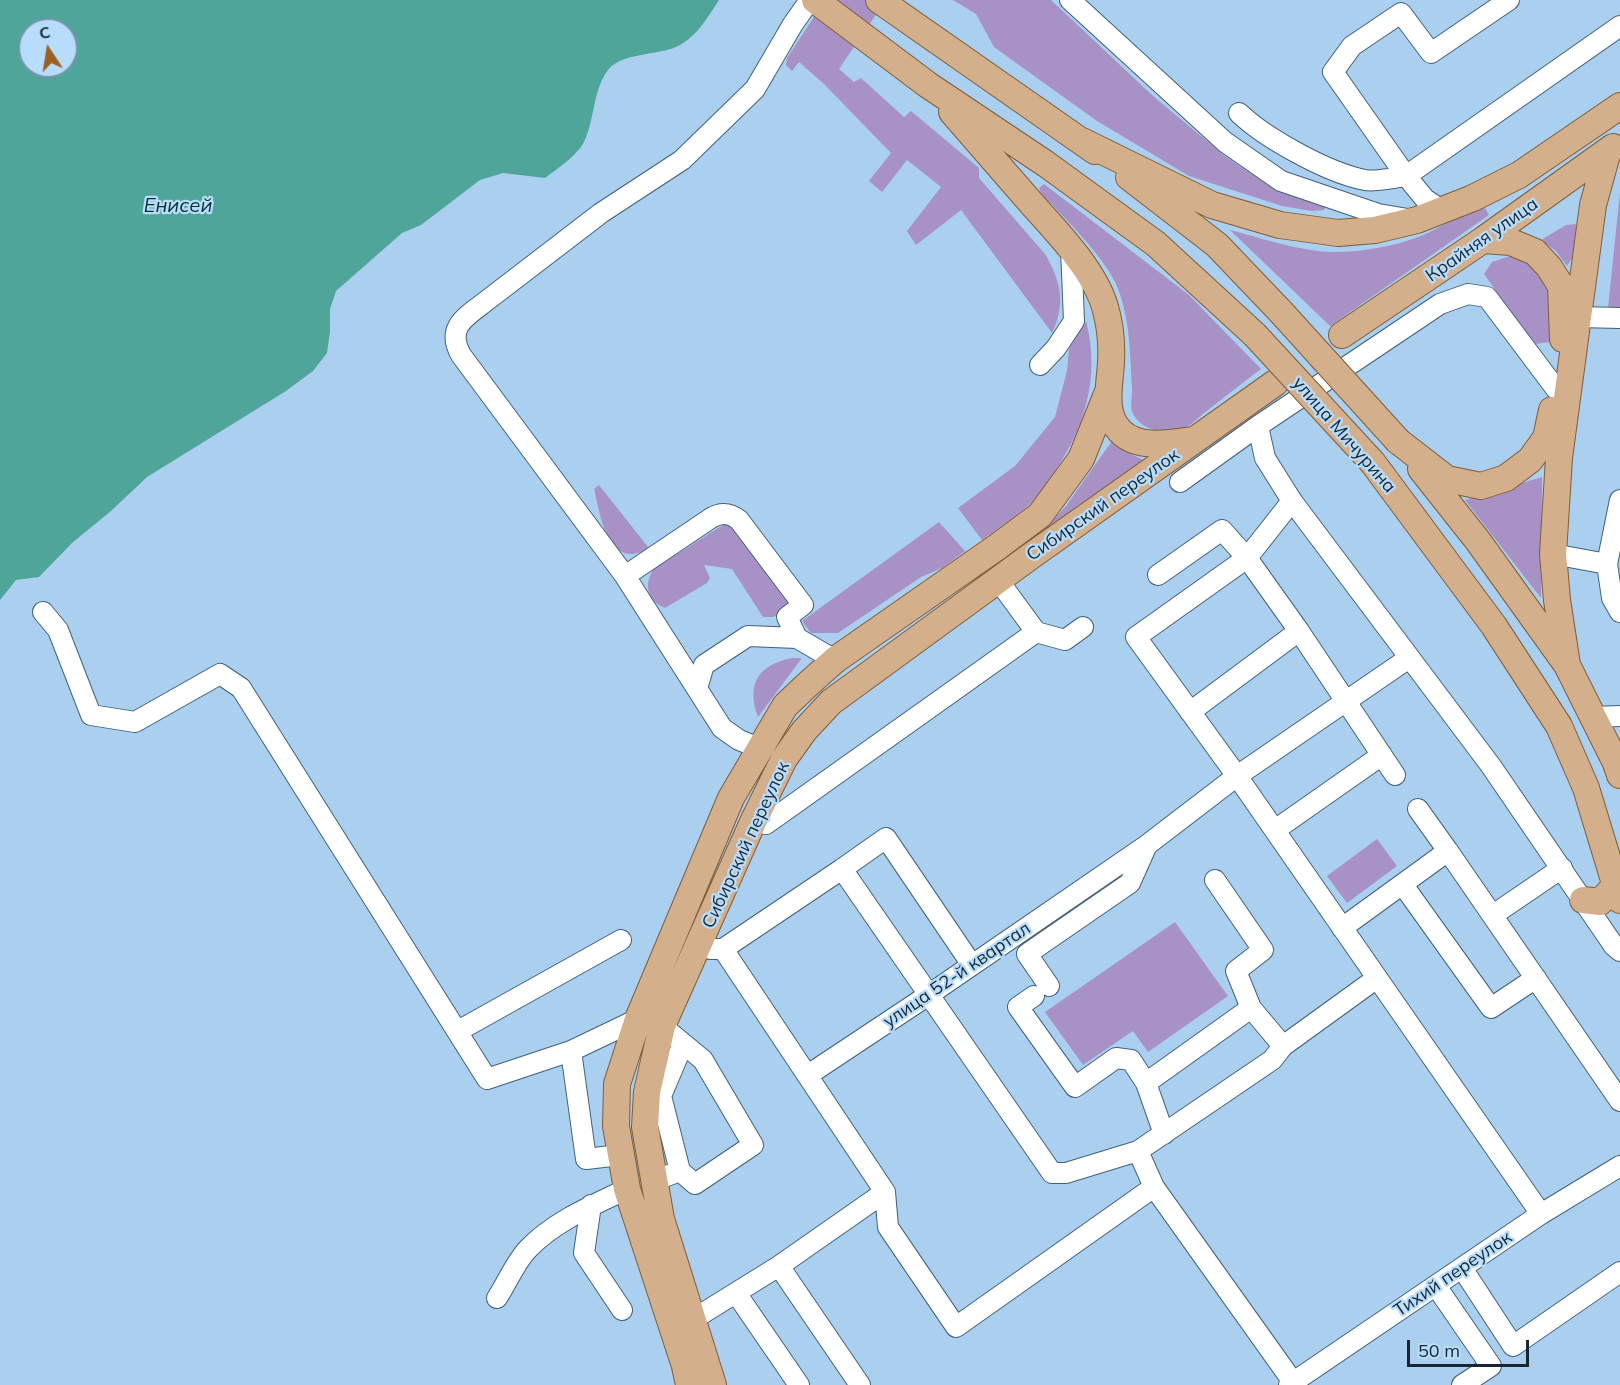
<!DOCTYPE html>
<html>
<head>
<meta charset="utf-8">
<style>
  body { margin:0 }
  #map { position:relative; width:1620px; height:1385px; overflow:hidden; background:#abcfee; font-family:Mulish,sans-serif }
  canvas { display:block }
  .north { position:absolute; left:18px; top:18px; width:60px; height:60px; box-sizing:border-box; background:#b8ddfc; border:2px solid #7894ab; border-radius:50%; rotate:348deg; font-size:16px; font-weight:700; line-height:24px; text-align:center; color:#182632 }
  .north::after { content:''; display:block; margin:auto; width:21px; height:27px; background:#9b6120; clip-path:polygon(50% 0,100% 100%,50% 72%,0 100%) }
  .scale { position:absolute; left:1407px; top:1340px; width:122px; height:27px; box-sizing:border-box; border:3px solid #182632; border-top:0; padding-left:8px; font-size:18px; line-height:21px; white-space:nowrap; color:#182632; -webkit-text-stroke:4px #b8ddfc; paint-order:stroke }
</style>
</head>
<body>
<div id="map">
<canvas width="1620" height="1385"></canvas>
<div class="north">С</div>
<div class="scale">50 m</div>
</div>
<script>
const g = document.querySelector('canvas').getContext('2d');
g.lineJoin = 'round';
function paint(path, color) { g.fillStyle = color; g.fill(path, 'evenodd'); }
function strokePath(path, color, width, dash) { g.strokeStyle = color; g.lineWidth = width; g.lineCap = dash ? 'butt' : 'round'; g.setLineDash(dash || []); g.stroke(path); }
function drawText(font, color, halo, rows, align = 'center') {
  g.font = font + ' Mulish,sans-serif'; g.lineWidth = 4.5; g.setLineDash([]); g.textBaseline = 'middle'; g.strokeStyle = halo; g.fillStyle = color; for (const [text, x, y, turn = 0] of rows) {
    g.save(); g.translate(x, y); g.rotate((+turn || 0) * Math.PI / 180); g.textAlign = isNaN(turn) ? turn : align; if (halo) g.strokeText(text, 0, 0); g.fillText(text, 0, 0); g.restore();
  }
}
paint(new Path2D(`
  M825,0h61l-47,69 15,13 7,-4 43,39 7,-6 68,57v10l66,76c16,27 21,50 7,79l-91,-123 -45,35 -9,-14 34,-44 -34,-27 -25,32 -13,-11 22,-28 -67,-69 -25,-22 -7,9 -6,-6 1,-7z
  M953,0h98l102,96 72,60 25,17 42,22 34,12 -2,3 -12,1 -30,-5 -93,-30 -92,-55 -103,-74 -18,-33z
  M1044,184l145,111 72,74c-20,15 -39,30 -58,45 -6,5 -14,13 -22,16 -16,5 -40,0 -48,-16 -4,-9 0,-18 -1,-27 -2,-34 -2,-71 -16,-103 -13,-29 -53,-67 -75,-91l-2,-5z
  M1620,192v117l-12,-1z
  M1485,208l4,7 -159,111 -100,-96c30,8 74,22 104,22 29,0 61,-6 87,-16 21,-9 41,-24 64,-28z
  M1576,224l1,27 -10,15 -11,-15 -15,-11 25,-15z
  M1516,254l18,10 13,19 8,24 -4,35 -17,2 -50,-70 8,-12z
  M1086,321c15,57 -2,111 -36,157 -6,9 -12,19 -20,26 -15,13 -32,24 -48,36l-24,-32 57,-42 40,-49 12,-46 2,-22z
  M1112,441l12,10 22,10 -73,56 -31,15 24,-26z
  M1542,477l-1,121 -76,-98z
  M599,485l49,62c-5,5 -11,7 -18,7 -26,-2 -31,-46 -36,-65z
  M939,522l26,29 -23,17 -21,9 -83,56h-27l-9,-12z
  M726,523l5,1 8,8 53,75 -19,10h-10l-31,-48 -28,-4 6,13 -3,5 -42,25c-18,-7 -22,-24 -11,-39z
  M792,658h10l-44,59c-12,-33 0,-52 34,-59z
  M1377,839l20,27 -50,37 -20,-27z
  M1175,922l53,74 -80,56 -15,-21 -50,34 -38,-53z`), '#a892c5');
paint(new Path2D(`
  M0,0h719c-11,17 -23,38 -43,47 -18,8 -55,6 -68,23 -16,21 -13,52 -25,74 -9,14 -25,24 -38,34l-42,-5 -23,7 -59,45 -19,8 -66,58 -6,18v23l-3,21 -14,18 -27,20 -139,86 -36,34 -39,32 -33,34 -23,3 -16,20zM30,30h36v36h-36z`), '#4fa59a');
strokePath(new Path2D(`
  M1275,383l67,-48`), '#8eadc8', 26, [26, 13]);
const minor = new Path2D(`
  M1070,0l155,142 56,39 97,33 30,5
  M1239,113c26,25 89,60 126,67 12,2 28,-2 41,-4l214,-150
  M1443,211l-18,-12 -19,-23 -73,-104 19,-26 49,-33 30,40 78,-53
  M1579,317l41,1
  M1040,365l16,-17 18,-27 -3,-73
  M1556,389l-69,-92 -19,-3 -28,10 -182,122 7,32 27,43 199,265 123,180 6,5
  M1180,482l78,-56
  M1292,501l-45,57 52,73 96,144
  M1553,554l54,10 13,-64
  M1607,564l5,34 8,14
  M1158,575l64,-45 25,28 -111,79 101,139 304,438
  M625,576l86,-58c10,-6 19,-5 28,2l64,85 -16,12 10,21
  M43,612l15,18 33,85 44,7 85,-48 21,14 246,391 84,-28 67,-32
  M1036,632l29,8 18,-13
  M697,688l7,-23 44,-29 49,2 38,22
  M1190,712l109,-81
  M1594,717l26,-1
  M759,748l-20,-8 -17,-12 -97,-152 -164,-221c-14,-25 1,-36 20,-50l120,-92 81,-53 73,-71 38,-65 17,-24
  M1418,809l30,42
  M753,822l13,2 270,-192 -38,-52
  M1275,830l107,-75
  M842,869l44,-31 86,127
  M1215,880l48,70 -27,21 15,37 32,38
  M1403,885l88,123 45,-30
  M1493,915l69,-47
  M1342,928l106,-77 172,250
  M710,949h13l119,-80 210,304h14l72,-22
  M723,949l162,243 3,35 68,100 198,-140 139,195
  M1049,986l-22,-32 103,-71 17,-38
  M1034,996l-16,11 57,80 41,-29 15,2 15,23 18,51
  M458,1031l163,-91
  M571,1051l15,108 34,-4
  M808,1075l122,-81 217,-149 90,-69 172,-118
  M1146,1083l105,-75
  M680,1171l-19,-75 22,-52
  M653,1181l27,-10 15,13 58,-39 -50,-85 -41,-34
  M1154,1187l-16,-36 134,-91 11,-14 94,-68
  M591,1205l-7,48 38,57
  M779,1266l81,119
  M1462,1268l51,78 107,-74
  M1436,1286l55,80 -29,19
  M736,1293l63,92
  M497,1298c10,-15 18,-35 30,-48 26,-28 66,-45 100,-61
  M692,1320l87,-54 106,-74
  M1289,1385l252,-171 79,-48`);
const major = new Path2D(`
  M815,0l113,85 118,79 110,80 99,91
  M879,0l216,151
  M952,112c27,31 53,61 80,92 26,29 62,66 73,103 5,17 7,37 6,55 -1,23 -9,50 9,69 18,19 51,12 74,9
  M1082,141l130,64 68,20 58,8 37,-3 42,-10 56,-22 46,-23 101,-69
  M1129,177l88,68 64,67
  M1483,240l28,2 24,10 14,15 12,19 2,53
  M1342,335l141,-95 130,-93
  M1398,441l49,38 34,7 25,-8 24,-18 16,-22 6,-28
  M1373,463l121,163 65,100 27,62 34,112
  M1421,469l57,72 89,124 49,98 4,12
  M1567,665l-10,-65 -4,-46 6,-96 34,-253 15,-54
  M1583,900l17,2 16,-17
  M689,1385l-4,-19 -58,-177 -11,-63 1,-42 21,-65 93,-221 54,-92 22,-21 28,-25 162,-113 43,-32 41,-56 26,-65
  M713,1385l-52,-166 -16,-92 2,-35 15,-66 91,-204 31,-63 20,-28 27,-29 200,-146 244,-173`);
strokePath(minor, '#41617c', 22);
strokePath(major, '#7f5d39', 28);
strokePath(minor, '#fff', 20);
strokePath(major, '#d3af8b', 26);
const majorBridge = new Path2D(`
  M1281,312l117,129
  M1255,335l118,128`);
strokePath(majorBridge, '#7f5d39', 28, []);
strokePath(majorBridge, '#d3af8b', 26);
drawText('18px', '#182632', '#b8ddfc', [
  ["Крайняя улица",1482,240,-35],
  ["улица Мичурина",1344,435,49],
  ["Сибирский переулок",1103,505,-35],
  ["Сибирский переулок",746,845,-65],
  ["улица 52-й квартал",957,975,-34],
  ["Тихий переулок",1453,1274,-34]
]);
drawText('italic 20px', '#06312d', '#b8ddfc', [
  ["Енисей",178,206]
]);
</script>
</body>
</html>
